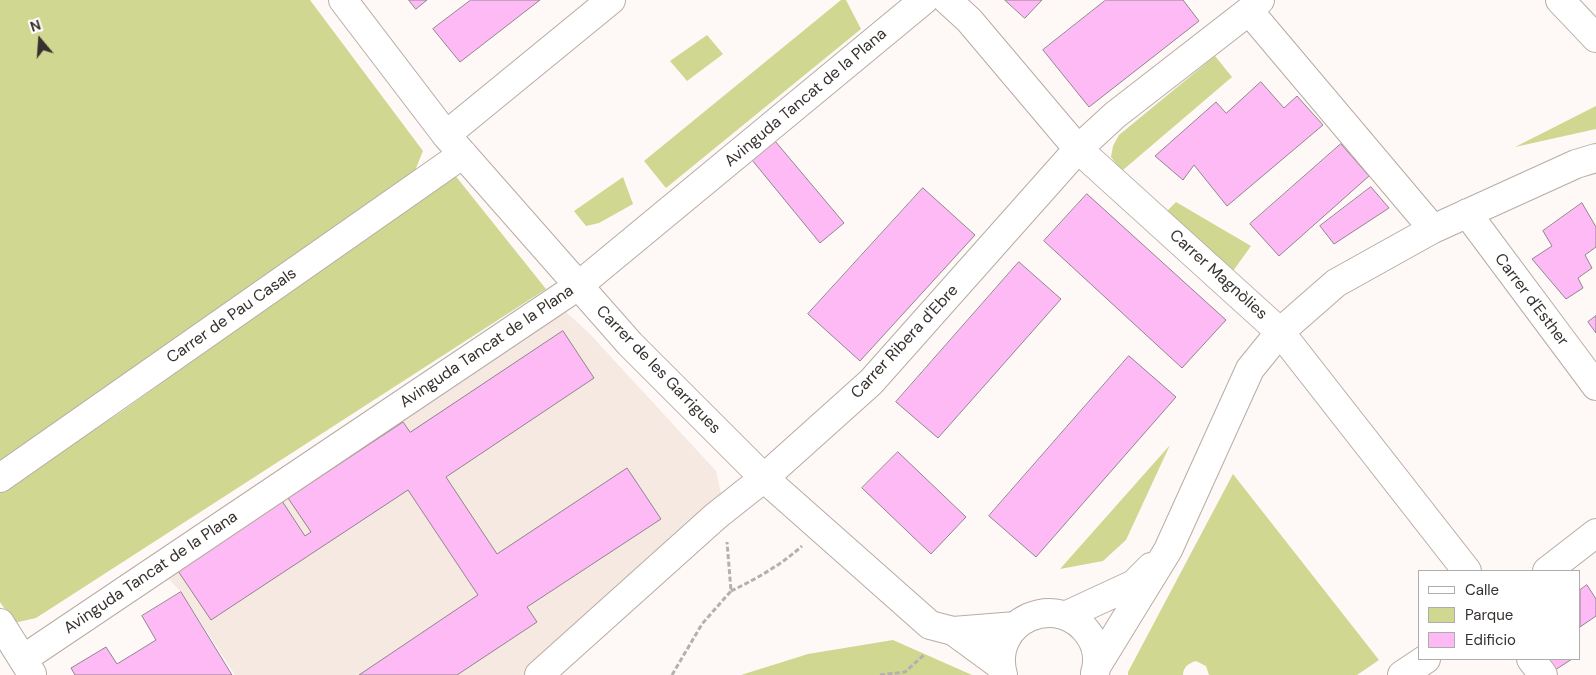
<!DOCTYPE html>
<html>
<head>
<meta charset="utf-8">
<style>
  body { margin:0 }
  #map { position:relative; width:1596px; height:675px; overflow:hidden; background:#fef9f6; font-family:"DM Sans",sans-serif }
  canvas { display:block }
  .legend { position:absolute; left:1418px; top:570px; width:162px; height:90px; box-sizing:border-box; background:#fff; border:1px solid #afadab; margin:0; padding:6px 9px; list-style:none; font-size:15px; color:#36312e }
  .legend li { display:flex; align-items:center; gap:10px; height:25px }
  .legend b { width:25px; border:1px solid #afadab }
  .north { position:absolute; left:15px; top:15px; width:50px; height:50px; -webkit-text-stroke:4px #fff; paint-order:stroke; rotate:342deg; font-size:14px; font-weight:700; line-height:20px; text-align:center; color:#36312e }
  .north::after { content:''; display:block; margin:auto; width:18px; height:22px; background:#36312e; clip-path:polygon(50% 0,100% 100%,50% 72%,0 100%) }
</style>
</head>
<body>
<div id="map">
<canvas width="1596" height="675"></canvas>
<ul class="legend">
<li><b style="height:6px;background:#fff"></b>Calle</li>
<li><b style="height:14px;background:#d0d791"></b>Parque</li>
<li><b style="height:14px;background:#febaf5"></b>Edificio</li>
</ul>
<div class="north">N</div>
</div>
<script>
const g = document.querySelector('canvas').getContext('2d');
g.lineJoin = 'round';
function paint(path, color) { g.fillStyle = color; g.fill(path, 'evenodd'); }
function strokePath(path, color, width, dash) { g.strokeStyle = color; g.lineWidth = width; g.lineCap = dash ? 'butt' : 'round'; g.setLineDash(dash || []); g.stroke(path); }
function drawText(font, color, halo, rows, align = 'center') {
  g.font = font + ' "DM Sans",sans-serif'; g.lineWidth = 4; g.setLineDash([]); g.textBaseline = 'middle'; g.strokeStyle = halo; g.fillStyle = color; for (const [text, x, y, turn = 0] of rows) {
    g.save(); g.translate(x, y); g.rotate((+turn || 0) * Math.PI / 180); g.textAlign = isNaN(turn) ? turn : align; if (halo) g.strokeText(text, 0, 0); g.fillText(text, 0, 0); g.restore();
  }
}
paint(new Path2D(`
  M556,303l33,30 127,138 7,31 -193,173h-295l-54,-83 -23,-24z`), '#f5e9e2');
paint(new Path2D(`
  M0,0h310l113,151 -9,22 -153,109 -261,178z
  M841,0h5l15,29 -195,159 -22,-27z
  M707,35l16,19 -36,27 -17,-20z
  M1215,56l17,21 -109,93 -6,-5 -6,-8 2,-11 6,-11z
  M1596,106v23l-81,18z
  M454,174l92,115 -510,329 -22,5 -14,-21v-110l121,-80z
  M623,177l10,27 -34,19 -13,3 -12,-15z
  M1176,202l75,44 -18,25 -67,-59z
  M1170,445l-44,95 -23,21 -43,8z
  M1233,474l146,186 -22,15h-148l-3,-9 -10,-5c-7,2 -13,6 -13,14h-55v-3z
  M893,640l79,35h-231l67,-21z`), '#d0d791');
const building = new Path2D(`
  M409,0h18l-11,9z
  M471,0h69l-80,62 -27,-33z
  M1005,0h37l-17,18z
  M1106,0h77l16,21 -110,86 -46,-57z
  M1261,82l23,26 13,-12 26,29 -96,81 -33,-41 -11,15 -28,-24 61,-54 10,11z
  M775,141l69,82 -24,20 -68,-83z
  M1341,144l28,32 -90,80 -29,-32z
  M1371,187l18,21 -55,36 -14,-18z
  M923,188l52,47 -115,126 -52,-47z
  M1087,194l139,126 -44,48 -138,-127z
  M1582,203l14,24v20l-11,8 7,13 -14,10 5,10 -17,11 -34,-40 20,-13 -9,-15z
  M1019,262l42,37 -123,139 -42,-36z
  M1596,316v17l-8,-11z
  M563,331l31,47 -148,99 51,77 130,-86 34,51 -134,88 10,15 -80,53h-98l119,-80 -70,-105 -197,130 -33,-49 104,-70 23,35 6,-4 -23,-34 115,-76 7,10z
  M1129,356l47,41 -140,160 -47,-41z
  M898,452l68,65 -35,37 -69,-66z
  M1587,585l9,14v17l-16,11v-37z
  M181,592l51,83h-157l-4,-7 35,-21 11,17 39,-24 -14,-24z
  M1548,659h24l-17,11z`);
paint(building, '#febaf5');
strokePath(building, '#8f858e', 1);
const street = new Path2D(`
  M343,0l103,135 184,209 134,134 166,147 23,6 63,-5
  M947,0l22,20 109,129 202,183 187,239
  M1560,0l36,38
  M1249,11l184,218
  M446,135l165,-135
  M1467,213l129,173
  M0,478l463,-324
  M1547,571l49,-38
  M1067,615l67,-31 17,-17
  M0,623l32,51
  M953,631l48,35
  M23,659l555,-373 346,-286
  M1531,659l12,16
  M1098,664l70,-114 82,-181 30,-37 56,-49 97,-54 143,-65 20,-6
  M539,675l177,-159 48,-38 107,-96 207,-233 37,-34 134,-104 11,-11
  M1003,675c-15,-55 56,-86 87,-39 7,11 9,24 5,37
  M1402,675l24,-16`);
strokePath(street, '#b8aca4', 30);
strokePath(new Path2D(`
  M731,591c25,-12 50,-26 71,-45
  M672,675l30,-51 29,-33 -4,-49
  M880,675l25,-3 20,-18`), '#b5b0ad', 3, [5, 2.5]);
strokePath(street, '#fff', 28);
drawText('16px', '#36312e', '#fff', [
  ["Avinguda Tancat de la Plana",806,98,-40],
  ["Carrer Magnòlies",1218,275,42],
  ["Carrer d'Esther",1531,300,53],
  ["Carrer de Pau Casals",232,316,-35],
  ["Carrer Ribera d'Ebre",905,342,-47],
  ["Avinguda Tancat de la Plana",487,347,-34],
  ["Carrer de les Garrigues",658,370,46],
  ["Avinguda Tancat de la Plana",151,573,-34]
]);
</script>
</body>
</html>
